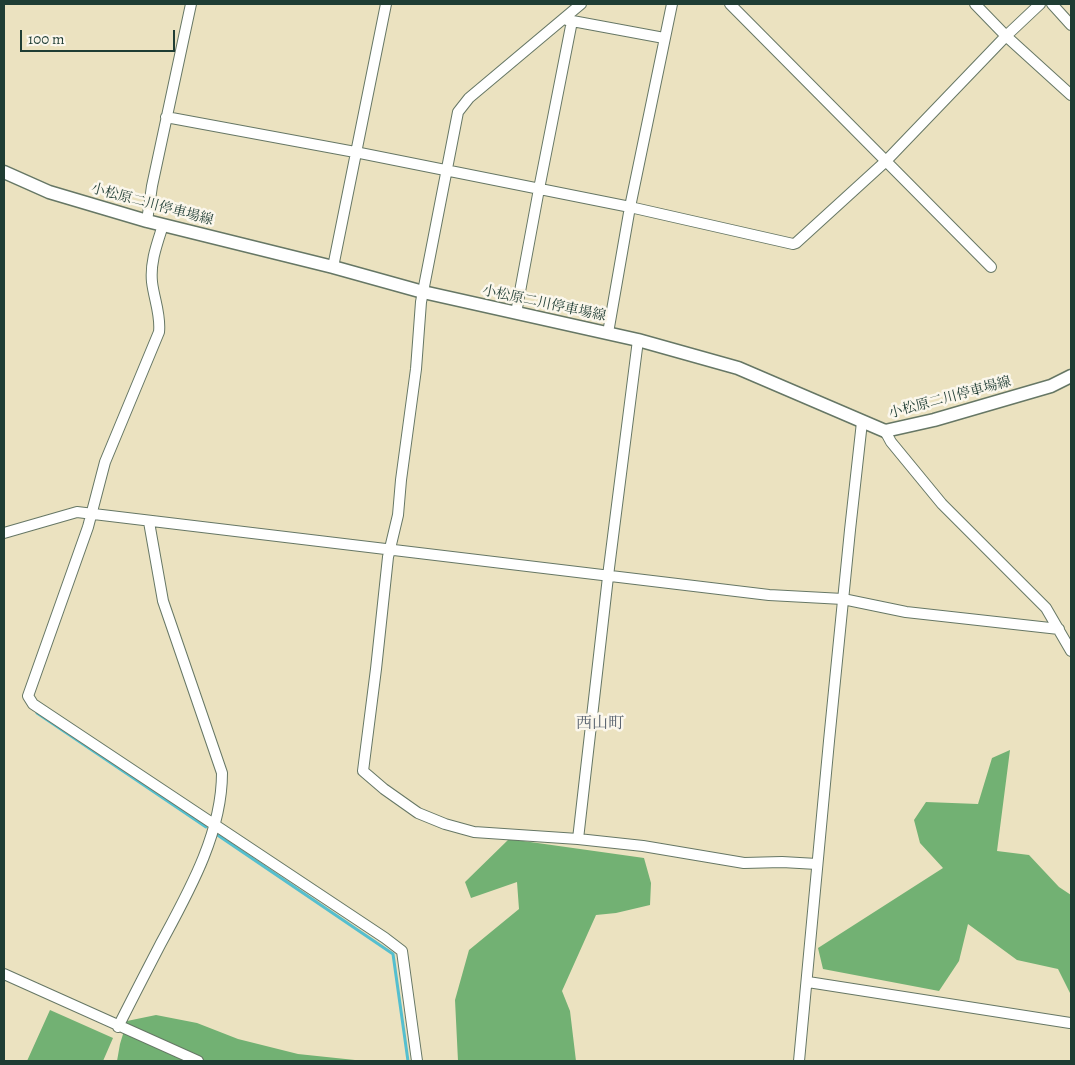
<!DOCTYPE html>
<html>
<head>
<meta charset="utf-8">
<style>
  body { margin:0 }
  #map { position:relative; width:1075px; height:1065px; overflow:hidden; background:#ebe2c0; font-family:Alegreya,serif }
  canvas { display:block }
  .frame { position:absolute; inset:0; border:5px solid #1f3d34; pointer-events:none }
  .scale { position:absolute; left:20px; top:30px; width:155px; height:22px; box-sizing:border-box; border:2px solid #1f3d34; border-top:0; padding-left:6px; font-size:15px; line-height:18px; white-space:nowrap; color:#1f3d34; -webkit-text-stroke:4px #fbf7ec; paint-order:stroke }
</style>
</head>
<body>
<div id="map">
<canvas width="1075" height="1065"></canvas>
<div class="frame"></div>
<div class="scale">100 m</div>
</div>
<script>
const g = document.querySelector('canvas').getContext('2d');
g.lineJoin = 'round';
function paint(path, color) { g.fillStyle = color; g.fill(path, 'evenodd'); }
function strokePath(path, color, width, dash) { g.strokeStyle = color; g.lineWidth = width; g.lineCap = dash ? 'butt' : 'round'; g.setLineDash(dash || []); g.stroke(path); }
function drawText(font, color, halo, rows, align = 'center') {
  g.font = font + ' Alegreya,"Noto Serif JP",serif'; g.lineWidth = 5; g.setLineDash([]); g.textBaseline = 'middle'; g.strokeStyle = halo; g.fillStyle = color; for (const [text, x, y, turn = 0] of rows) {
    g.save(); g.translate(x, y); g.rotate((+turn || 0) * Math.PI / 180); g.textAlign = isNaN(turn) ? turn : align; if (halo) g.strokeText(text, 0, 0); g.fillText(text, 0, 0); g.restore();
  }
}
paint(new Path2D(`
  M1010,750l-13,101 32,4 30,32 12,8v100l-13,-26 -41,-9 -49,-36 -9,37 -20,30 -116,-22 -5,-21 125,-80 -23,-25 -6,-23 12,-18 52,2 14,-46z
  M509,839l135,19 7,25 -1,22 -34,8 -20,2 -34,76 8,20 6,50h-118l-3,-61 14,-50 50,-41 -2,-27 -46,16 -6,-16z
  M50,1010l63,28 -10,23h-76z
  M156,1015l41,8 41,16 60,15 57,6 1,1h-239l3,-17 7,-23z`), '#72b173');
strokePath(new Path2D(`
  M37,713l169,114
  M216,834l177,120 15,107`), '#54bfcf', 3);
const minor = new Path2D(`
  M581,4l-112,94 -11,14 -37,190 -5,67 -15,111 -3,35 -10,42 -12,112 -13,102 21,18 34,24 27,11 29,8 104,7 65,7 101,17 38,-1 35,2
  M730,4l261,263
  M975,4l31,32 65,59
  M1052,4l19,21
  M567,20l97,18
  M166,117l189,35 275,55 163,37 3,-1 90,-82 120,-125 34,-32
  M147,221l5,-35 39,-182
  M163,225c-6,19 -13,37 -11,57 2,17 9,33 7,50l-54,130 -17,65 -60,169 5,8 352,234 17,13 15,110
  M333,267l53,-263
  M516,313l23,-124 33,-168
  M608,333l22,-126 42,-203
  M885,431l6,11 51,62 104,104 25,43
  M4,533l73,-21 692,83 74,4 63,13 153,17
  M578,839l31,-271 29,-228
  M4,974l194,87
  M808,982l262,41
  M118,1027c14,-28 28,-55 42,-82 28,-52 62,-111 62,-172l-59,-172 -14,-79
  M799,1061l30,-320 21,-211 12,-108`);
const major = new Path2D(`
  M4,172l45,20 98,29 186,46 90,25 215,48 100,28 147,63 49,-11 117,-34 20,-10`);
strokePath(minor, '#667765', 12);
strokePath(major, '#667765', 15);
strokePath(minor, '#fff', 10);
strokePath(major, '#fff', 12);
drawText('14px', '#1f3d34', '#fbf7ec', [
  ["小松原二川停車場線",152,205,15],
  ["小松原二川停車場線",544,304,12],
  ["小松原二川停車場線",950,398,-15]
]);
drawText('16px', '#5b6571', '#fbf7ec', [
  ["西山町",600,724]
]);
</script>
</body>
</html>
